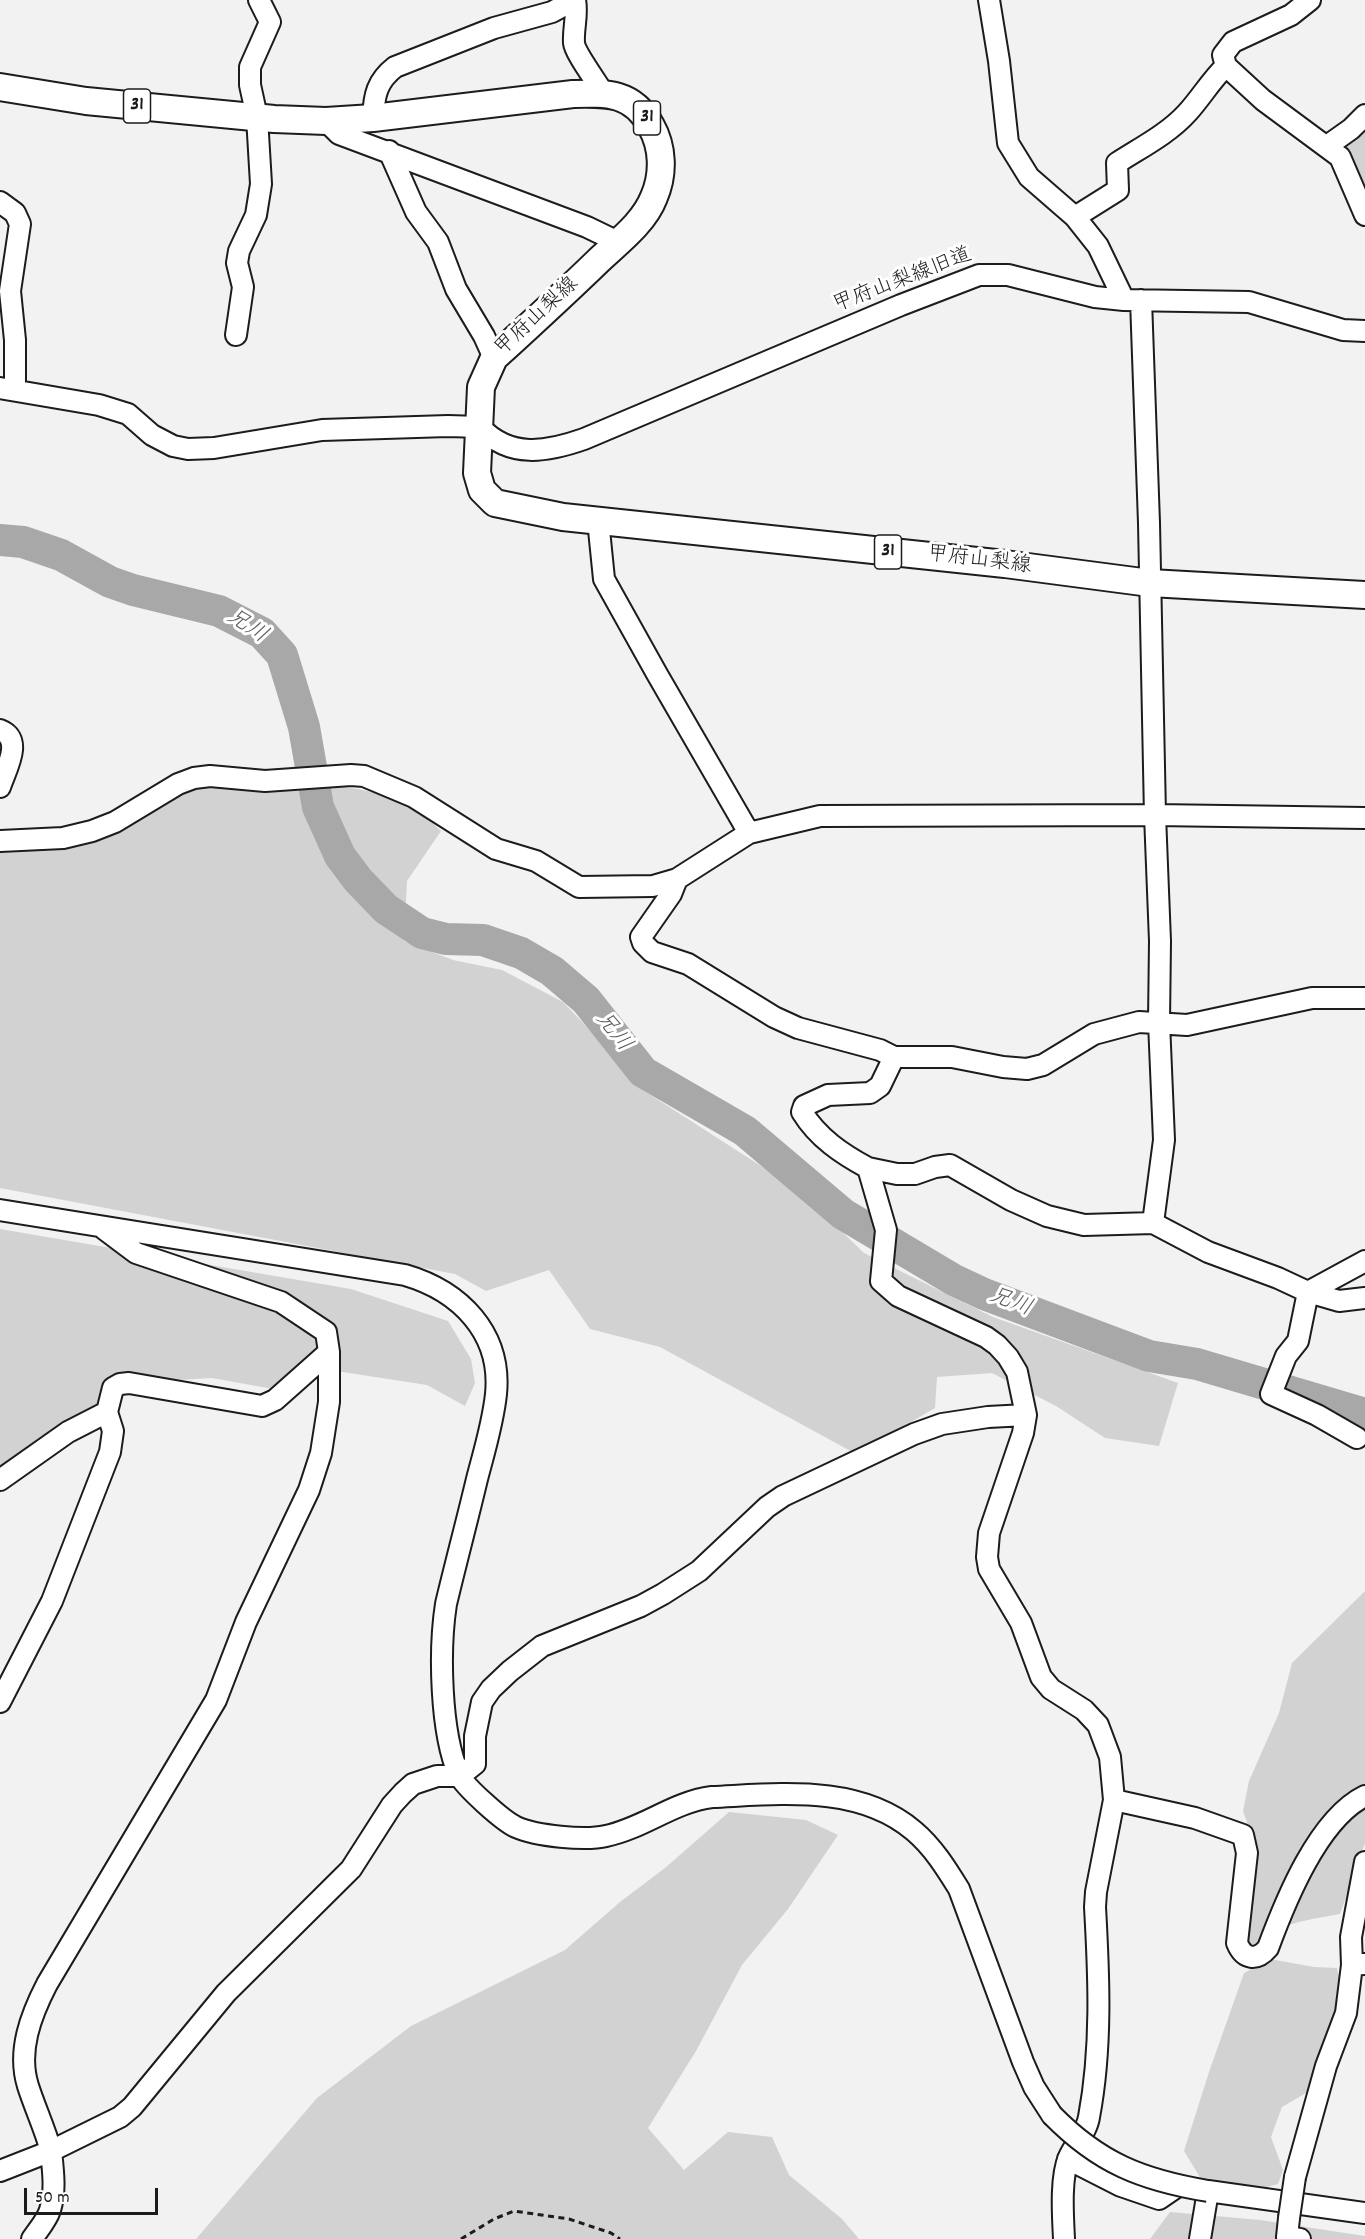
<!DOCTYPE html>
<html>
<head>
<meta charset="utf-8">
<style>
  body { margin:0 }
  #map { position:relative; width:1365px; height:2239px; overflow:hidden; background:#f2f2f2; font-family:Dekko,sans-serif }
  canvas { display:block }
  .scale { position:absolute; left:24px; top:2188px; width:134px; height:27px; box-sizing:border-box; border:3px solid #1c1c1c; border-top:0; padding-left:8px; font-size:18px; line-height:21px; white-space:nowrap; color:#1c1c1c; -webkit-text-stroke:4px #fff; paint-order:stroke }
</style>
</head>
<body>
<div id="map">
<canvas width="1365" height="2239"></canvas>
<div class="scale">50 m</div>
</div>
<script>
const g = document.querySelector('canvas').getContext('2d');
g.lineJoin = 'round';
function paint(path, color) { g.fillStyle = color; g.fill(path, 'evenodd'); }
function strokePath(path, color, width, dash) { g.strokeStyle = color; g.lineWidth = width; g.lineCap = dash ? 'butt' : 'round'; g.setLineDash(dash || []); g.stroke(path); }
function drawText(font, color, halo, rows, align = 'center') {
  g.font = font + ' Dekko,"Klee One",sans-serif'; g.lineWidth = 6; g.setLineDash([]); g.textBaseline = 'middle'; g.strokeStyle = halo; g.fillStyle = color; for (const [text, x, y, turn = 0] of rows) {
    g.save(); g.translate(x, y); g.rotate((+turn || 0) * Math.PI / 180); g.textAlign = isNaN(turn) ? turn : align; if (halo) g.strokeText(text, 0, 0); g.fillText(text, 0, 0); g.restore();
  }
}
paint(new Path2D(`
  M1365,119v85l-31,-60z
  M209,783c68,1 146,-8 208,27 9,5 16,14 24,21l-34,50 -3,60 49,19 49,10 61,32 40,42 35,43 162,104 64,62 129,64 185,66 -19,63 -54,-8 -49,-32 -64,-33 -55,4 -2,31 -79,46 -196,-107 -70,-18 -41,-59 -63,21 -31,-17 -455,-86v-336l77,-9 91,-45z
  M0,1229l351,60 97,32 23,38 4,24 -10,23 -38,-21 -91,-14 -27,-10 -36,28 -61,-11 -67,4 -26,-2 -14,28 -105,63z
  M1365,1591v252l-25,71c-37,7 -59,8 -88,33l-9,-6 9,-105 -9,-25 6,-30 30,-68 13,-50z
  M729,1812l77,8 32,15 -50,74 -46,56 -46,86 -48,77 36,42 44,-38 44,5 17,38 53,44 17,20h-663l121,-141 94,-72 154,-76 55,-48 45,-34z
  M1270,1959l44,8 23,1 7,29 -21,61 -17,35 -24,14 -11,30 12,33 -5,14 -29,8 -48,-13 -17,-28 25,-79 35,-99z
  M1170,2212l90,8 105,16v3h-215z`), '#d2d2d2');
strokePath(new Path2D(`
  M0,540l23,2 38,13 49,27 23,8 86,21 43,22 20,22 22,72 14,80 22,49 18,24 28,29 36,24 24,6 37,1 38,13 31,18 34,29 57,72 102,59 98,83 111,66 30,14 165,62 48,8 168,50`), '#a8a8a8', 32);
const minor = new Path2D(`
  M575,0c3,15 -2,28 -1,43 1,10 23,39 29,50
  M989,0l10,61 9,82 21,34 46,40 23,29 26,54
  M1226,66l37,34 77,57 25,58
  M373,118c1,-23 4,-37 22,-51l99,-39 58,-16 22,-12
  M326,121l13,13 248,93 31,15
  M1327,146l24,-17 14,-14
  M389,151l27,61 22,30 18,47 28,47 10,22
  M0,202l15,11 5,11 -10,67 5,49v50
  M1075,217l43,-27 -1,-27c23,-15 51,-29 70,-50 14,-15 24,-33 39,-47l-3,-11 10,-13 58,-27 19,-15
  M1141,300l8,223 6,292 5,126 -1,81 5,118 -11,83
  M236,335l7,-48 -6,-24 2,-12 17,-36 5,-31 -4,-67 -7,-32v-18l20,-45 -11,-22
  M0,388l99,17 29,9 24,21 21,11 15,3 26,-1 108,-18 126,-4 32,1c30,32 67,25 104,12l317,-134 78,-30h29l87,22 29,3 125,2 94,28 22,1
  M598,520l6,59 53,95 92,159
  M0,730c24,9 6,39 0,57
  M0,841l63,-3 29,-7 23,-9 63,-38 16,-6 16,-2 55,5 86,-6 13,1 50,21 82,52 40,12 43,26 74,-1 24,-7 72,-46 71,-17 335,-1 210,3
  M677,879l-6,15 -30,43 2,6 9,9 36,12 86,53 24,11 82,22 14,7h58l51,10 24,2 16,-4 51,-31 45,-12 48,3 125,-27h53
  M894,1057l-14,29 -10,7 -42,2 -24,11 -2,6c16,26 40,42 66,56l18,62 -5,51 17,15 88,41 11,8 11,12 9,15 9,43 -3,18 -34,100 -2,24 2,12 32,54 20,54 10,12 33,21 14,15 12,32 4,43 -18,92 -1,15c4,70 7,141 -6,210 -2,14 -14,27 -20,40 -9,21 -6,60 -5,82
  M868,1168l29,6h18l20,-7 15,-2 61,35 36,16 37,9 69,-2 55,29 70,26 30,14 31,9 26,-3
  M0,1210l405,65c55,16 97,58 91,119 -3,29 -12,58 -19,85 -10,42 -21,83 -31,125 -7,45 -6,128 13,171 6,12 44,46 57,52 20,9 69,14 90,9 38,-8 67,-34 106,-39 68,-3 147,-13 202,34 19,16 32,37 45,58l64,173 11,25 18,28
  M1308,1292l-10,49 -12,15 -15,38 46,21 40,23
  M1308,1292l57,-31
  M0,1480l68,-48 39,-20
  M0,1702l52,-101 58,-149 3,-21 -6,-19 6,-24 7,-4 9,-1 133,23 13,-6 54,-48
  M1114,1800l81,18 48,17 4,18 -10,90c7,17 20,18 31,5 17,-46 50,-129 97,-152
  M1364,1964l-12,1 -1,-28 14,-75
  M1068,2159l53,27 38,13 19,-13
  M0,2171l51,-20c-6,-22 -16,-43 -23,-65 -11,-35 3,-71 19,-102l169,-284 30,-78 63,-132 12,-37 8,-51v-50l-3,-20 -45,-30 -145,-49 -32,-24
  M1295,2177l31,-111 20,-53 6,-48
  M1289,2218l-2,19 13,2
  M32,2239c6,-9 15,-19 18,-29 6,-19 3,-40 1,-59l69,-34 12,-10 94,-114 125,-124 41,-64 11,-12 10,-9 24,-8h23l15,-12v-28l7,-34 9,-13 19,-18 32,-25 99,-40 22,-12 36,-23 68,-64 16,-11 131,-62 28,-10 46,-7 38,-2
  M1200,2239l8,-48 157,22`);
const major = new Path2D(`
  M0,87l86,14 188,18 52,2 47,-3 200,-24c34,-1 60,-2 78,32 12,21 13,48 3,71 -10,26 -36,45 -56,64 -34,33 -69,65 -104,97l-13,29 -4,86 5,17 13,13 68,14 442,47 145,19 215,12`);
strokePath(minor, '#1c1c1c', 24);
strokePath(major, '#1c1c1c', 30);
strokePath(new Path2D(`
  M461,2239l33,-20 20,-8 55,8 42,14 9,6`), '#1c1c1c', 3, [6, 4.5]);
strokePath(minor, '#fff', 20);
strokePath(major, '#fff', 26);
const minorBridge = new Path2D(`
  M1052,2115c47,48 90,65 156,76
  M1289,2218l6,-41`);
strokePath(minorBridge, '#1c1c1c', 24, []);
strokePath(minorBridge, '#fff', 20);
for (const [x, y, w] of [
  [137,106,27],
  [647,118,27],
  [888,552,27]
]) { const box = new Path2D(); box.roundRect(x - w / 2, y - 17, w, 34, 4.5); g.fillStyle = '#fff'; g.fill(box); strokePath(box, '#1c1c1c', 1.5); }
drawText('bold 20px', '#1c1c1c', null, [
  ["31",137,106],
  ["31",647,118],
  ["31",888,552]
]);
drawText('21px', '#1c1c1c', '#fff', [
  ["甲府山梨線旧道",903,282,-21],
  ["甲府山梨線",538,318,-43],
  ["甲府山梨線",979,562,7]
]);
drawText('italic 22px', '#5b5b5b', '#fff', [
  ["兄川",246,628,33],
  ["兄川",612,1033,52],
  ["兄川",1010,1304,21]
]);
</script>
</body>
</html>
